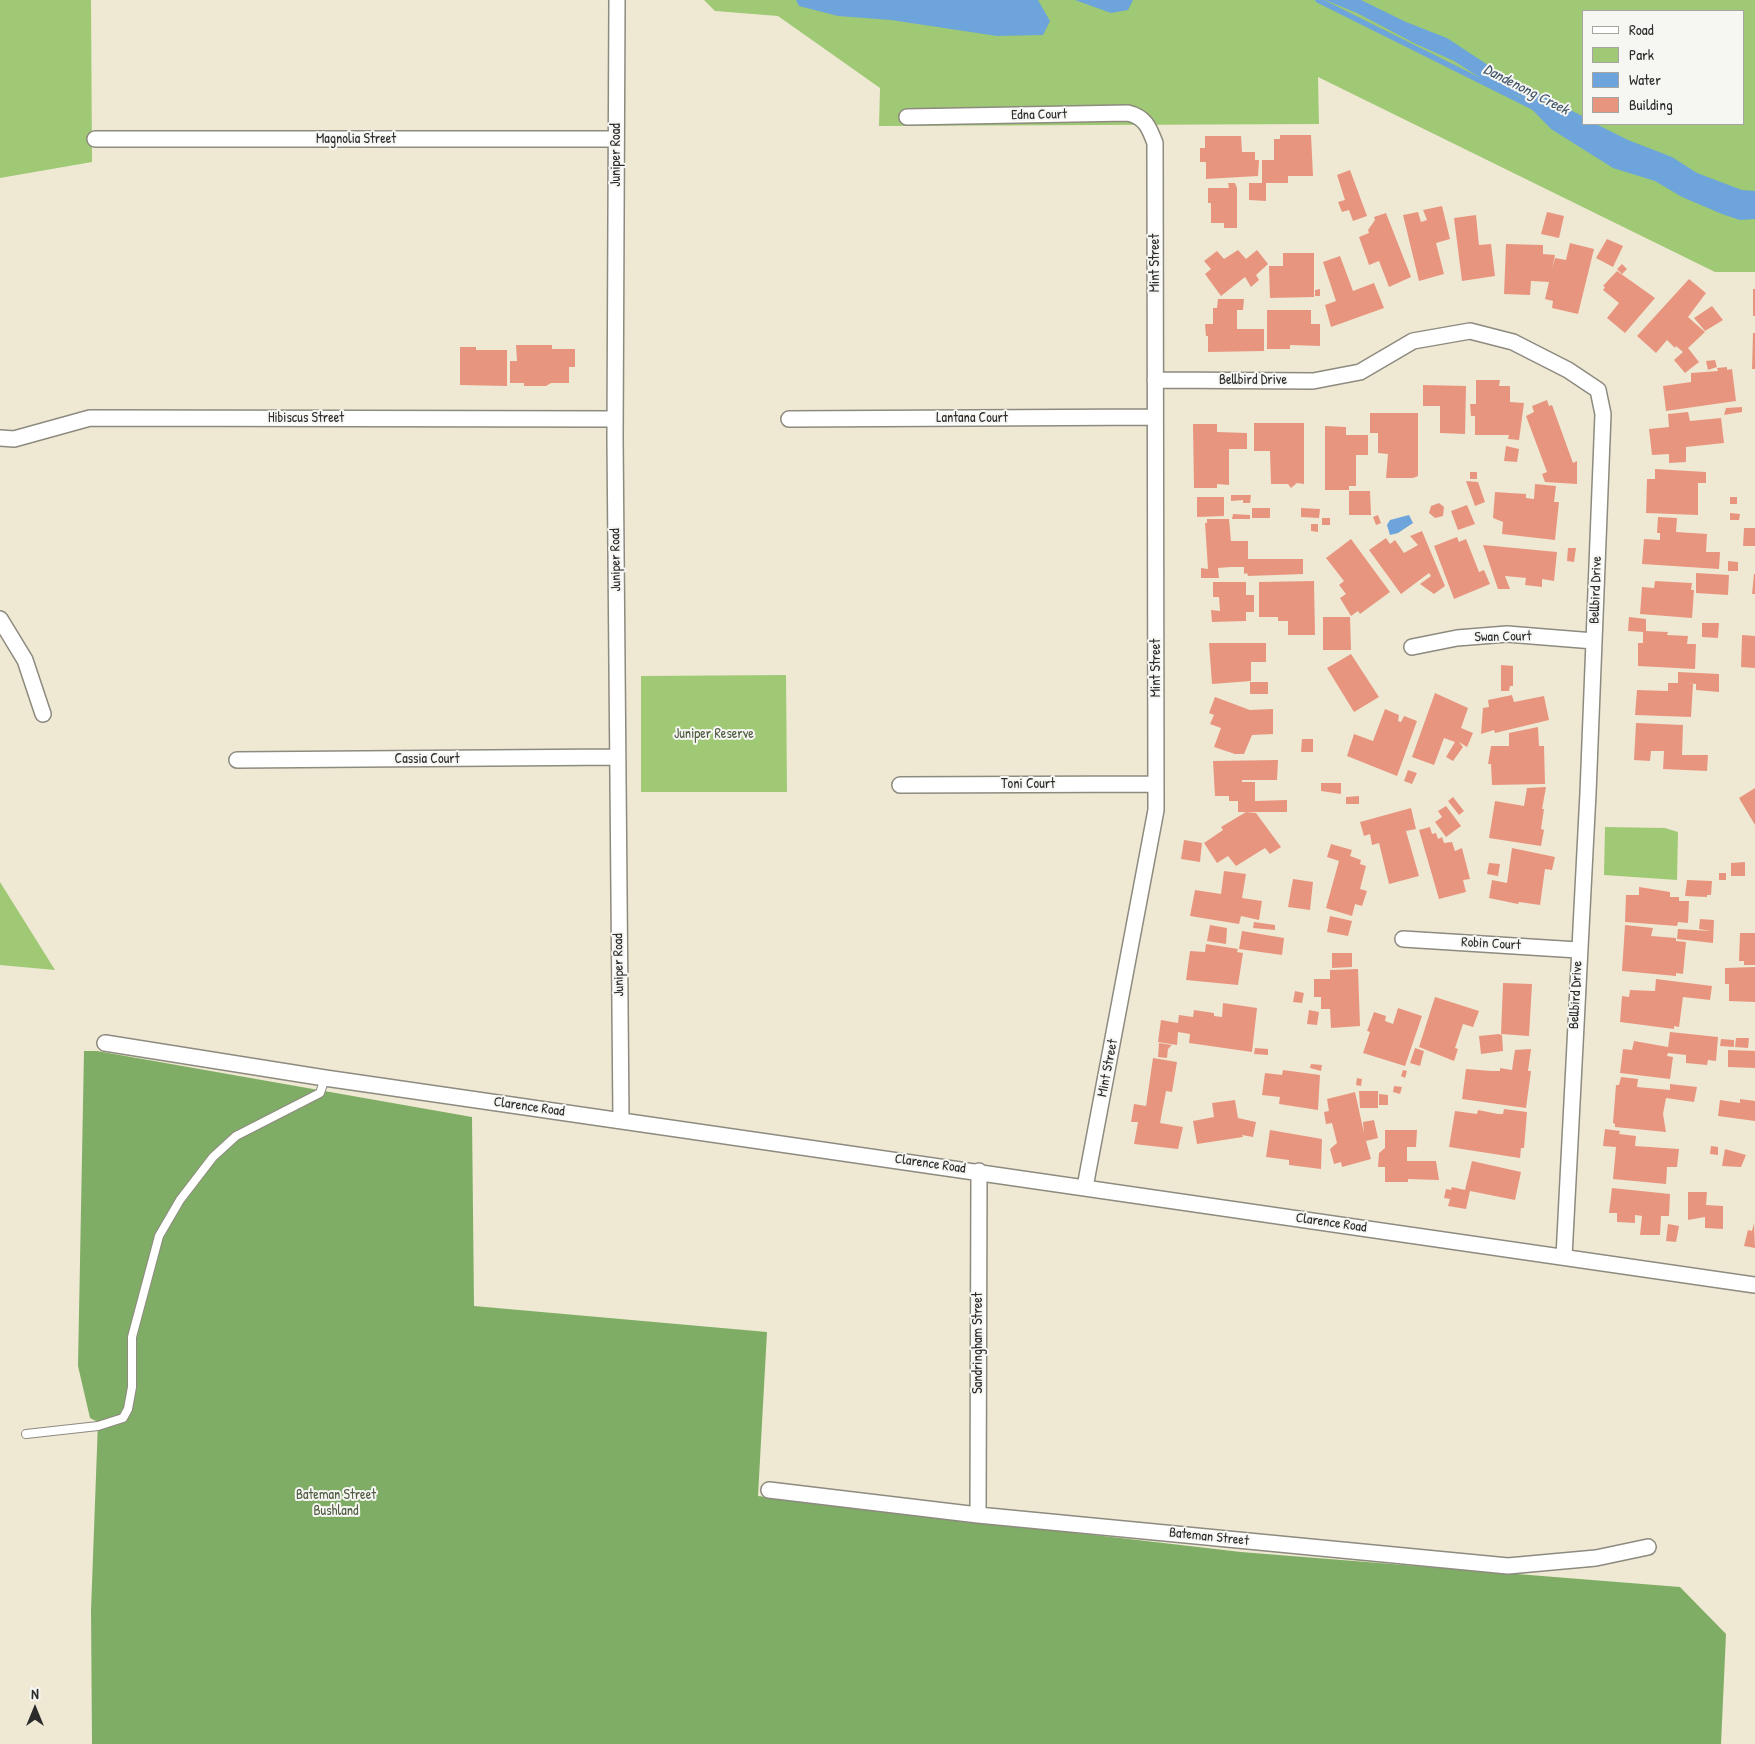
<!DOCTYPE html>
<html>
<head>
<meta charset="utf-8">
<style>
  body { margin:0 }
  #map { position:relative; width:1755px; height:1744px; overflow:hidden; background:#efe9d3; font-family:"Patrick Hand",sans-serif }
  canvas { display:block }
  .legend { position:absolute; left:1582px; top:10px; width:162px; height:115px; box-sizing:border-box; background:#f6f6f2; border:1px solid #a5a5a2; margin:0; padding:6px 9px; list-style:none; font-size:15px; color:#2b2b2b }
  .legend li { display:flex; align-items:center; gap:10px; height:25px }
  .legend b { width:25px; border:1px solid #a5a5a2 }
  .north { position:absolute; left:10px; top:1684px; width:50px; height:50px; -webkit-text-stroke:4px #f6f6f2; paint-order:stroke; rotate:0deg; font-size:14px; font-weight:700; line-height:20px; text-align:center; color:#2b2b2b }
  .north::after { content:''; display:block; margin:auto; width:18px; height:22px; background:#2b2b2b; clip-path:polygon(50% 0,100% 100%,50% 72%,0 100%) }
</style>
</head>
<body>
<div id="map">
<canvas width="1755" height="1744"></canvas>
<ul class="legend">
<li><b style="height:6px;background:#fff"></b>Road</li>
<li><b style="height:14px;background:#9fc975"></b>Park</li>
<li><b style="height:14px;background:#6da4db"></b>Water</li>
<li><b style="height:14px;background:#e89580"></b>Building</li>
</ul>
<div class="north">N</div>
</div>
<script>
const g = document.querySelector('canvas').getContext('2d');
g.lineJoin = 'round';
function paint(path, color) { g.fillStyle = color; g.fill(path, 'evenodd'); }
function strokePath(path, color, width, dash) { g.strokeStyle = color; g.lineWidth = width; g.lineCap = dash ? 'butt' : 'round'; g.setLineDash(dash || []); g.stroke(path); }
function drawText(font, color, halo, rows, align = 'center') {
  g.font = font + ' "Patrick Hand",sans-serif'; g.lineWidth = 4; g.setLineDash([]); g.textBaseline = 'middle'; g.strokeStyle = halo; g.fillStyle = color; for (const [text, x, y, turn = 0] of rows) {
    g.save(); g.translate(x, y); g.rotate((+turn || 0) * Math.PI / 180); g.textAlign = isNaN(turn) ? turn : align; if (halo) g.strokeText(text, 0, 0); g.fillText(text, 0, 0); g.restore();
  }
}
paint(new Path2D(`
  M0,0h91l1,162 -92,16z
  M704,0h1051v272h-40l-397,-195 1,47 -440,2 1,-38 -102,-72 -63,-5zM1584,11h160v113h-160z
  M786,675l1,117h-146v-116z
  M1605,827l60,1 13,4 -1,48 -73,-5z
  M0,882l55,88 -55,-5z`), '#9fc975');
paint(new Path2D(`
  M84,1051h13l375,66 2,189 293,26 -9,164 483,56 439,35 46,47 -5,110h-1629l-1,-134 7,-188 -8,-4 -12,-52z`), '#7fad66');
paint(new Path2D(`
  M796,0h242l12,21 -7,14 -46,1 -106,-16 -53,-4 -39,-10z
  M1075,0h58l-5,10 -17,3z
  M1325,0h36l45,22 41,16 56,37 81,42v7h12l32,16 44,17 25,16 45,17 13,1v28l-15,1 -18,-6 -40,-17 -27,-16 -42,-13 -62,-39 -31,-32 -30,-13 -36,-23 -38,-17 -59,-31z
  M1409,515l4,8 -15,10 -8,2 -3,-10 3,-5z`), '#6da4db');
strokePath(new Path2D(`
  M1318,0l219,109`), '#6da4db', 5.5);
paint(new Path2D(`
  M1280,135h31l2,41h-25v7h-22v18l-17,-1v-17h13v-23h12v-21h6z
  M1205,136h36l1,16h13v8h4l-1,16 -52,3v-17h-6v-14h5z
  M1350,170l17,46 -14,5 -4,-11 -7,2 -4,-10 7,-2 -8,-25z
  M1228,183h7l2,5v40h-13v-5h-13v-20h-3v-15h21z
  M1442,206l8,33 -14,4 8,31 -25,7 -16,-66 15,-3 3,10 6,-2 -4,-10z
  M1547,212l17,4 -5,22 -18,-4z
  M1386,213l25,64 -22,10 -10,-26 -10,4 -10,-28 10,-4 -1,-3 7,-10 -1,-3z
  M1476,215l3,30 12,-1 4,32 -33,5 -8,-63z
  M1607,239l16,7 -10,21 -17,-9z
  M1570,243l24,6 -16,65 -26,-6 1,-7 -8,-2 4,-17 -18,-1 -1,14 -26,-1 2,-50 37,1v9l12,1 -3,14 3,-11 11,2z
  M1238,250l8,9 11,-9 11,14 -12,11 3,5 -8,7 -6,-10 -24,19 -16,-22 6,-5 -7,-8 13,-10 7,8z
  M1283,253h31v44l-44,1 -1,-32h14z
  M1340,256l13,35 21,-8 10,25 -53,19 -6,-22 11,-4 -13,-39z
  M1622,264l5,5 -5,5 -5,-5z
  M1617,271l38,27 -30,35 -18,-15 12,-15 -16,-13 2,-3 -2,-1z
  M1689,279l17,14 -18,24 17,15 -17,16 11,14 -14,11 -11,-13 9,-8 -7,-6 -1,2 -8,-8 -11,13 -19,-17z
  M1320,289v7h-5v-6z
  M1753,289h2v27h-2z
  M1218,299h26l-1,11h-6v19h27v22l-56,1v-16h-2l-1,-12h8v-16h4z
  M1712,306l11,14 -18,11 -11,-13z
  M1267,310h44v14h9v22l-30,-1v4h-23z
  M1753,333h2v36h-3z
  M516,345h36v4h23v18h-6v16h-18l-5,3h-22v-3h-14v-22h7z
  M460,347h16v3h31v36l-47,-1z
  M1715,360l2,7 -9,3 -2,-9z
  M1727,367v3l5,-1 4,32 -70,10 -3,-25 28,-4v-9l27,-2 -1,-3z
  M1476,380h24l-1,6h11v16l14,1 -5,37 -11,-1 1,-4h-34v-19h-4l-1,-12h6z
  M1423,385l43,1 -1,48 -25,-1v-27h-17z
  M1547,400l2,6 3,-1 21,58 4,-2v23l-32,-2 -3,-8 5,-2 -21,-56 8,-4 -2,-6z
  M1742,407v5l-18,3 2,-7z
  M1688,412l2,9 31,-3 3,25 -38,4v15l-17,1v-9l-17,1 -3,-26 20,-2 -1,-13z
  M1370,413h48v63l-5,2h-27l2,-24 -10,-1v-20h-8z
  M1254,423h50v61l-7,-1 -6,5 -3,-4h-17l-1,-33h-16z
  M1193,424h24v8l30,1v16h-18v36l-12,-1v4h-23z
  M1325,426l21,1v8h22v20h-12v31h-7v4h-24z
  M1506,446l13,3 -2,13 -13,-1z
  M1655,469l51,3v11h-8v32l-52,-2 1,-34h8z
  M1470,472h7v7h-7z
  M1466,481l12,1 7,20 -10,4z
  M1535,484l21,2 -2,16h5l-4,38 -53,-6 1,-12 -10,-4 2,-26 31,2v4l8,1z
  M1349,491h21l1,24h-22z
  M1231,495h20l-1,8h-7v-3l-12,1z
  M1197,497h27v19l-27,1z
  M1730,497h7v7h-7z
  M1439,503l5,4 -1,9 -8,2 -6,-5 2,-7z
  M1467,505l8,19 -17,6 -7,-19z
  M1252,508h18v10h-18z
  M1301,508l19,1 -1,9 -18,-1z
  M1730,513l10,1 -1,6h-9z
  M1233,514l17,1v4h-18z
  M1378,515l3,8 -5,2 -3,-8z
  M1658,517l19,1 -1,14 31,2 -1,18h14l-1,17 -77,-5 2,-25 16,1v-7h-3z
  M1322,518h8v7h-8z
  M1207,519h22l2,22h17v18h55v15l-55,2 -1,-3 -3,1v-7h-13l-13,1 1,10h-18v-10l7,1 -3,-46h2z
  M1311,524h7v8l-7,-1z
  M1744,528h11v18h-12z
  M1422,531l23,55 -11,8 -14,-10 11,-8 -2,-3 -28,21 -32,-44 17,-12 4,6 5,-4 9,13 14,-8 -8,-9z
  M1457,537l2,5 7,-3 13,33 5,-2 6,14 -36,15 -20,-53z
  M1351,539l39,53 -30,22 -2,-3 -7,5 -11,-18 6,-4 -7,-9 5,-4 -18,-23z
  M1483,545l74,7 -3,29 -12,-2v8l-17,-2 1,-7 -21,-2 5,13h-12z
  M1568,548h8l-2,14 -7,-1z
  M1728,561l10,1v9h-10z
  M1696,573l33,2 -1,20 -32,-2z
  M1754,574h1v20h-3z
  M1314,581l1,54h-27v-14h-10v-4h-19v-35z
  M1655,581l37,2 -1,7h3l-2,28 -52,-4 2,-27 12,1z
  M1213,582h33v13h8v17h-8v9l-34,1 -1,-12 9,1 -1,-14h-6z
  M1323,617h27l1,33h-28z
  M1629,617l17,2v12l22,1 -1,3 21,1 -1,8h9l-1,25 -57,-3v-23h5v-11l-15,-1z
  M1702,623h17l-1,15 -16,-1z
  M1742,635l13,1v32l-14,-1z
  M1209,643h57v19h-15v19l-39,3z
  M1351,654l28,43 -25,15 -27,-44z
  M1501,665l12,1v20h-3l-1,5h-8z
  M1678,672l41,2v18l-23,-2v-6l-10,-1 7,1 -2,33 -56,-2 2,-25 31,1v-8h10z
  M1250,682h18v12h-18z
  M1435,693l33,15 -7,20 12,5 -6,14 -8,-5 4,5 -10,14 -7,-4 9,-15 -11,-4 -10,27 -22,-8z
  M1512,695l2,7 30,-6 5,24 -54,13 -1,-3 -13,4 2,-26 6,-1 -1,-7z
  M1215,697l35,13 23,-1v25l-21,1 -8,19h-9l-21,-7 7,-19 -11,-4 4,-9 -5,-2z
  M1385,709l14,6 -1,6 3,1 3,-6 13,5 -20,55 -50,-20 7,-22 19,7z
  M1636,723l47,2 -1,30h26l-1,16 -44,-2 1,-18h-13l-1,10 -16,-1z
  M1538,727l1,19h5l1,38 -53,1 -1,-21h-3l3,-18h18v-13z
  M1302,739h11v13h-12z
  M1278,760l-1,20h-35v2h13v19l32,-1v12h-49v-11h-9v-5h-14l-2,-35z
  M1408,770l9,3 -5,11 -8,-3z
  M1321,783h20v11l-20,-3z
  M1546,787l-4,22h2l-3,20 3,1 -3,16 -52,-8 6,-37 29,5 3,-18z
  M1755,788v37l-16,-27z
  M1359,796v8h-13v-7z
  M1453,797l11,14 -5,4 -11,-14z
  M1446,806l15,20 -15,11 -11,-15 7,-5 -4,-6z
  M1411,808l5,21 -10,2 13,45 -30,8 -10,-41 -7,2 -2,-11 -6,2 -4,-14z
  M1246,812l10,1 25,34 -11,7 -5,-6 -29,18 -8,-10 -11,7 -13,-20 19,-13 -2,-3z
  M1430,827l2,7 4,-1 2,6 4,-2 2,6 8,-1 3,9 7,-3 8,31 -7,1 3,12 -27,7 -20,-69z
  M1184,840l18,3 -2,19 -19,-3z
  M1331,844l21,6 -2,6 11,4 -1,4 6,2 -6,23 7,2 -5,15 -7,-2 -3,12 -26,-8 13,-47 -12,-4z
  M1512,848l43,9 -3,13 -7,-1 -5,36 -21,-3 -1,2 -29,-6 3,-18 15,3z
  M1745,862v14h-14v-13z
  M1489,863l11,1 -2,12 -11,-2z
  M1224,871l22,3 -4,24 20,3 -3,19 -18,-4 -2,8 -49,-8 5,-26 26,4z
  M1719,873h7v7h-7z
  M1293,879l20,3 -3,28 -22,-3z
  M1687,880l25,1 -1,14h-4v2l-22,-1z
  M1639,887l31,5v5h9v4h10l-1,22 -10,-1 -1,4 -52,-4 1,-27h13z
  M1330,916l22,5 -4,15 -21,-4z
  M1700,919l14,1 -1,23 -36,-4 1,-10 33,2 -12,-2z
  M1254,922l21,3v5l-22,-2z
  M1210,925l17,3 -1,16 -19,-3z
  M1625,925l28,3 -2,8 25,2v3l10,1 -3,32 -7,-1v3l-54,-5z
  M1242,931l42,7 -2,17 -43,-6z
  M1740,933h15v32h-11v-4h-5z
  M1206,944l32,5 -1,3 6,1 -5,32 -52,-5 4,-29 15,1z
  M1332,953h20v14l-20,1z
  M1755,967v35l-26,-1v-17h-4v-16z
  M1358,969l2,57 -29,2 -1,-19h-9v-12h-7v-18h16v-9z
  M1656,979l56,7 -2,14 -27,-3 -4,30 -5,-1v3l-54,-7 2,-26 7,1 1,-7 25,1z
  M1503,983l29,1 -3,52 -28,-2z
  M1295,991l9,2 -2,10 -9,-1z
  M1435,997l44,14 -6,16 -10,-3 -8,24 3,1 -4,12 -35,-14z
  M1223,1003l34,5 -5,44 -63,-9 1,-9 -12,-2 -1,13 -19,-3 3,-22 17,3 1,-8 14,2 1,-7 20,3v3l8,1z
  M1398,1008l24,8 -17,50 -42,-13 7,-21 -3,-1 7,-19 12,4 -1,5 8,3z
  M1309,1010l10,2 -2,13 -10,-1z
  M1670,1032l48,5 -2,24 -8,-1 -1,5 -21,-2v-8l-18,-2 -1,3 6,1 -3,22 -50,-6 3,-24 9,1 2,-9 34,6z
  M1499,1034l3,1 1,16 -22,3 -2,-18z
  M1736,1038h13l-1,10 -13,-1z
  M1721,1039l13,1v7l-14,-1z
  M1159,1043l13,2 -4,4 -1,9 -9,-1z
  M1255,1048l13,1v6l-14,-1z
  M1415,1048l9,3 -4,15 -10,-3z
  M1531,1049l-3,22h3l-5,37 -64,-9 4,-30 26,2h8v-3l12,2 3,-20z
  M1728,1050l27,1v17l-27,-1z
  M1153,1058l24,4 -5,30 -6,-1 -6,32 23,4 -5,22 -44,-5 4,-22h-7l3,-18 12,2z
  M1311,1064l11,1 -1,6 -11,-3z
  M1283,1070l37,5 -2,35 -39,-6 1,-7 -18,-2 3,-22 17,2z
  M1403,1070l4,1 -2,7 -4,-2z
  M1621,1077l17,2 -1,8 33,3v-6l27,3 -3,15 -28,-4 -3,16 3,18 -51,-5v-3l-2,-1 3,-38h3z
  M1357,1078l5,1 -1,7 -5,-1z
  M1394,1086l8,1 -2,7 -7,-2z
  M1359,1091h19v17h-18z
  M1355,1092l9,41 -1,-11 11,-2 4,18 -12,3 5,18 -29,8 -1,-5 -7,2 -4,-15 7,-6 -5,-20 -6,1 -2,-12 5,-1 -2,-12z
  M1379,1094l9,1v10h-9z
  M1740,1099l15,2v20l-37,-5 2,-16 20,3z
  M1235,1100l3,18 18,4 -3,15 -11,-2 1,2 -46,7 -4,-23 21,-4 -2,-14z
  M1504,1109l23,3 -3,36h-3l-1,10 -71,-11 6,-36 22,3 1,-4 20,4h5z
  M1605,1129l15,2 -1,3 17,2 -1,10 44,3 -2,18h-10l-1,17 -53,-5 3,-32 -13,-1z
  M1270,1130l52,9 -1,30 -32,-4v-5l-23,-3z
  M1385,1130h32l-1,17h-9v14h29l3,19 -31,-1v3h-23v-15h-7l1,-14 6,-5z
  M1711,1146l7,1v8l-8,-1z
  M1725,1149l21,6 -5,12 -19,-1z
  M1472,1161l49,11 -6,28 -45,-9 -4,18 -18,-3 2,-7 -6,-1 2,-9 5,1 1,-3 13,3z
  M1612,1188l58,6 -1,22h-8l-1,19h-20l2,-19 -7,-1v8l-18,-1v-9h-8z
  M1688,1192h19l-1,13 17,1v23l-18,-1v-11l-17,3z
  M1754,1223l1,25 -11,-2 4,-16 4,1z
  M1668,1224l11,2 -3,16 -10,-1z`), '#e89580');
const service = new Path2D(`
  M26,1434l72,-8 25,-8 5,-9 4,-22v-50l27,-101 21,-36 33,-43 23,-21 84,-43 5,-15`);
const minor = new Path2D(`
  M617,0l-2,438 6,682
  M907,117l221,-4c17,4 21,14 27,30l1,667 -71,377
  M95,139h521
  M1155,380l158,1 47,-9 53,-31 57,-10 43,11 55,28 30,20 5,24 -15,379 -24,464
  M789,419l366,-2
  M0,438l14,1 76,-21 525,1
  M0,619l25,41 18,54
  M1412,647l45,-9 50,-4 87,7
  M237,760l380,-3
  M900,785l256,-1
  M1403,939l175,11
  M105,1043l220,35 1430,207
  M769,1490l209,25 530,51 88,-8 52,-11
  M978,1515l1,-344`);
strokePath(service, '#8d8a7f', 10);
strokePath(minor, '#8d8a7f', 18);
strokePath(service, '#fff', 8);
strokePath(minor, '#fff', 15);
drawText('14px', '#2b2b2b', '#f6f6f2', [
  ["Edna Court",1039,115,-1],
  ["Magnolia Street",356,139],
  ["Juniper Road",616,155,-90],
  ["Mint Street",1155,263,-90],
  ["Bellbird Drive",1253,380],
  ["Hibiscus Street",306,418],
  ["Lantana Court",972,418],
  ["Juniper Road",616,560,-91],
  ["Bellbird Drive",1596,590,-88],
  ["Swan Court",1503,637,-1],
  ["Mint Street",1156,668,-90],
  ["Cassia Court",427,759],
  ["Toni Court",1028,784],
  ["Robin Court",1491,944,3],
  ["Juniper Road",619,965,-91],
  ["Bellbird Drive",1576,995,-87],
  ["Mint Street",1108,1068,-79],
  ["Clarence Road",529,1107,8],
  ["Clarence Road",930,1164,8],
  ["Clarence Road",1331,1223,8],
  ["Sandringham Street",978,1343,-90],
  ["Bateman Street",1209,1537,6]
]);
drawText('14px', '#4e5a41', '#f6f6f2', [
  ["Juniper Reserve",714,734],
  ["Bateman Street",336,1495],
  ["Bushland",336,1511]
]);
drawText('italic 15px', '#425569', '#f6f6f2', [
  ["Dandenong Creek",1526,90,27]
]);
</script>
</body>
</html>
